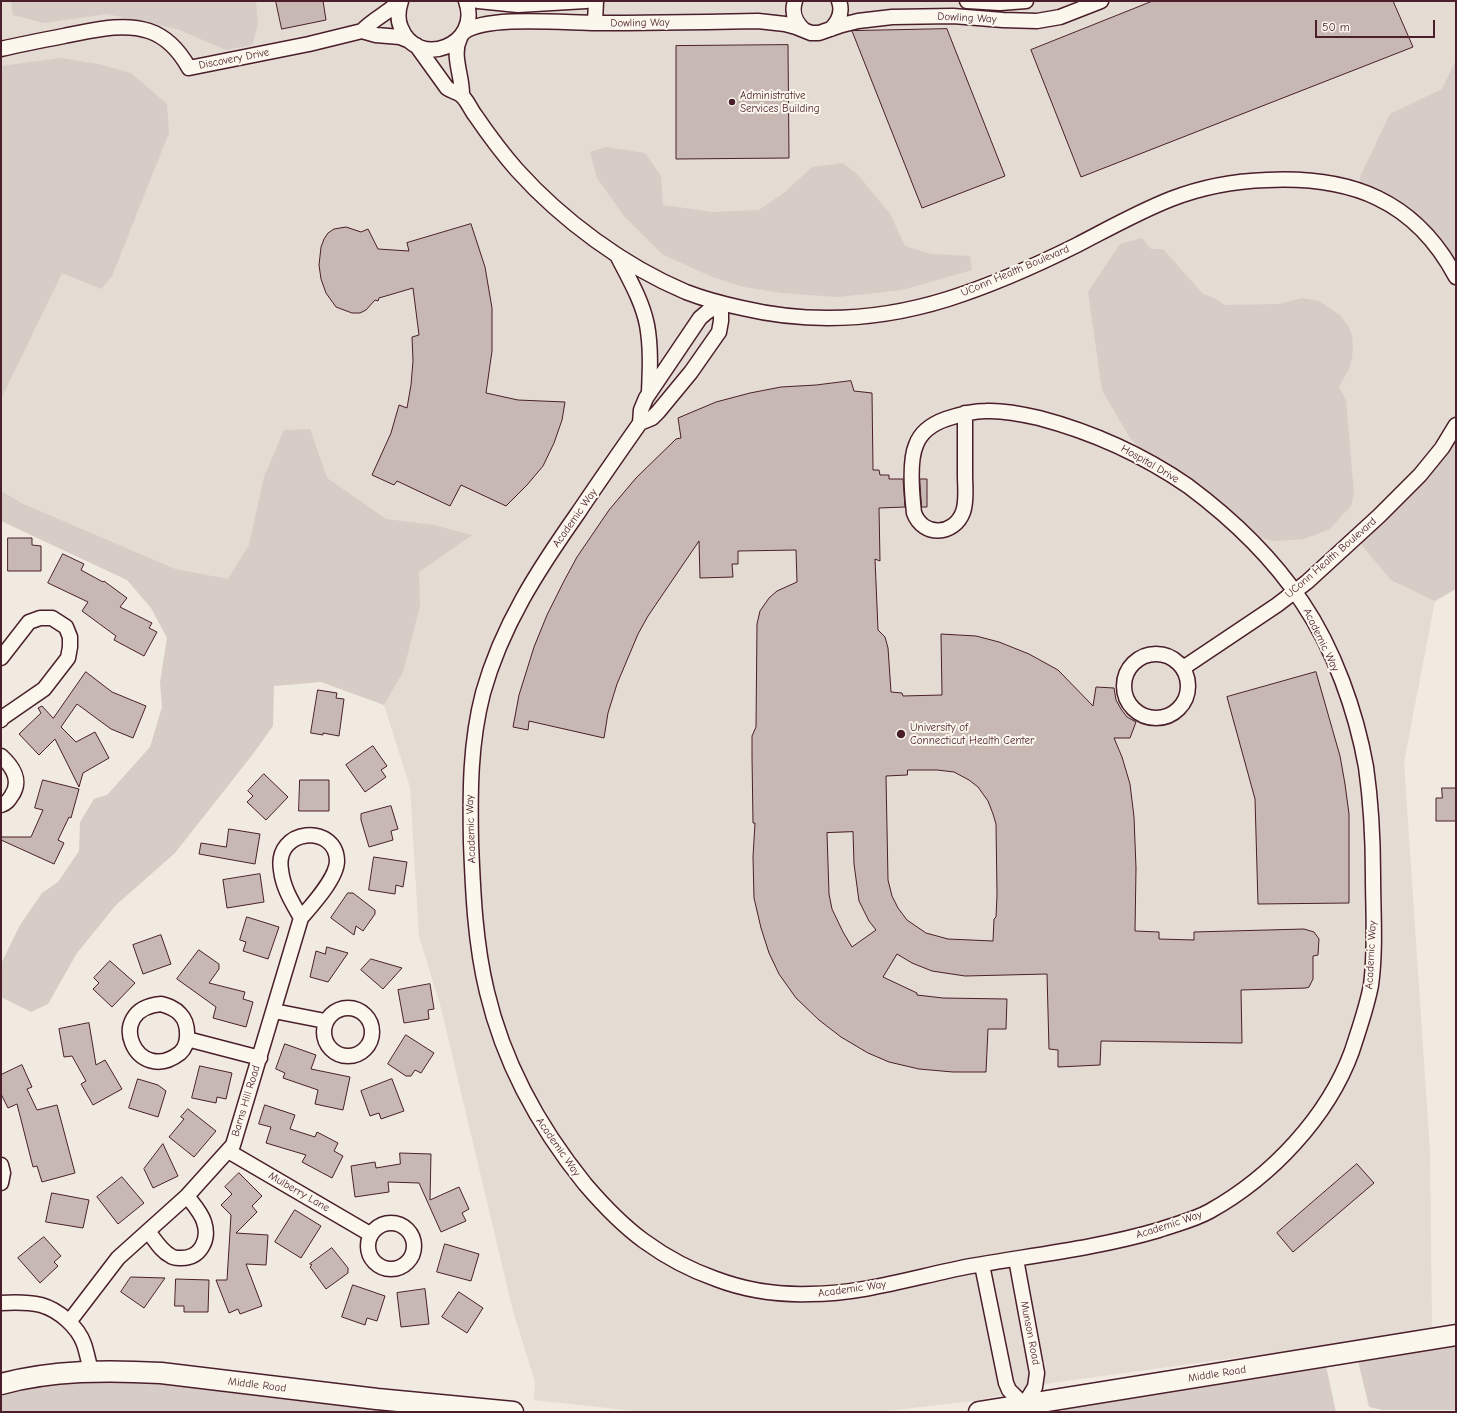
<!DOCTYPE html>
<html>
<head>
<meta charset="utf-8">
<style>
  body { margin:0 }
  #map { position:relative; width:1457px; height:1413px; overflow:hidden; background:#f0eae0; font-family:"Comic Neue",sans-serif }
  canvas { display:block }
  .frame { position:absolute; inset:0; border:2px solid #4a1f2b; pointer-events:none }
  .scale { position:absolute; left:1315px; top:20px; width:120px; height:18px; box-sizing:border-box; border:2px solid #4a1f2b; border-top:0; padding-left:5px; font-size:12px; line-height:14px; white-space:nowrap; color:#4a1f2b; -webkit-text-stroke:3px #fbf7ec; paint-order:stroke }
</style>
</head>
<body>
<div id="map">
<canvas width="1457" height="1413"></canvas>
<div class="frame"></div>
<div class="scale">50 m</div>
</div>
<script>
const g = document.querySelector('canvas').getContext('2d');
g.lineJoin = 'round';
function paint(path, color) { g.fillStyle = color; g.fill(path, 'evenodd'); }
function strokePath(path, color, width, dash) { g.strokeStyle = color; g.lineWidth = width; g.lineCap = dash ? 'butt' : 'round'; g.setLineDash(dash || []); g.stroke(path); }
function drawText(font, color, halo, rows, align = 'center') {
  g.font = font + ' "Comic Neue",sans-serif'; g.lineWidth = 4; g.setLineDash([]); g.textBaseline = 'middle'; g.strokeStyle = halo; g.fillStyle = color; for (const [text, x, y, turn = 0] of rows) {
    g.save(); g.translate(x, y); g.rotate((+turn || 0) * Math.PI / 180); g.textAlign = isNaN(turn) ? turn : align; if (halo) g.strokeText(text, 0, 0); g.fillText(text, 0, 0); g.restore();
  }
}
paint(new Path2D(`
  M1,1h1455v571l-21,29 -31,161 26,390 2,175 -73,14 -308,42 -70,17 -104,12h-233l-110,-12 1,-18 -22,-71 -72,-303 -22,-72 -9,-149 -26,-82 -383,-204z`), '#e4dbd2');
paint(new Path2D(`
  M11,1h245l2,23 -6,21 -26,5 -49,-21 -70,-15 -63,9 -31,-8z
  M61,58l37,6 33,9 36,31 2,29 -57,143 -11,13 -39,-16 -61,126v-333z
  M1456,60v214l-17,-30 -80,-55 1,-12 30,-63 52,-25z
  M606,147l39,6 16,23 2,29 50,7 46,-2 26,-18 27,-25 31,-4 15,12 32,39 15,32 26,8 39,2 2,14 -70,20 -64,7 -57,-4 -37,-6 -32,-10 -50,-23 -38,-38 -27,-38 -7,-26z
  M1142,238l9,11h12l40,45 11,4 11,7 54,-1 23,-6 17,3 21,14 8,11 4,10 1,11 -1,11 -3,11 -10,18 7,13 8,94 -3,12 -7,7 -14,16 -26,10 -31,2 -20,-6 -99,-72 -24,-25 -28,-48 -14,-98 32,-48z
  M1456,422v167l-21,12 -44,-21 -35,-42 87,-92z
  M310,429l17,49 59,41 48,6 38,10 -53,37 1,34 -17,66 -19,33 -63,-23 -47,4 -1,40 -20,28 -78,99 -59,52 -39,48 -29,51 -17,8 -30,-15v-33l19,-39 22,-32 16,-11 21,-31 1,-29 14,-23 13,-4 43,-48 12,-40 -2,-25 7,-44 -16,-30 -24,-28 -126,-59v-30l20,12 154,66 53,10 21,-34 15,-68 20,-47z
  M1456,1335v75h-74l-13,-3 -13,-55z
  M1324,1357l12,55h-273l2,-14z
  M91,1372l422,40h-512v-28z`), '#d8ccc6');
const building = new Path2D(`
  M276,1h47l3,19 -44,9z
  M1153,1h240l20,46 -332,130 -50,-127z
  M947,29l58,147 -83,32 -70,-177z
  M788,45l1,113 -113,1v-113z
  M471,224l14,43 7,41v43l-6,42 32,7 47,2 -3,18 -8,23 -11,23 -16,19 -21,21 -45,-21 -11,21 -53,-25 -3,4 -22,-10 19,-42 8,-28 8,3 4,-23 2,-24 -1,-24 7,-2 -6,-47 -34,10 -1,3 -3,-1 -9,10 -6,3h-8l-16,-6 -10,-14 -5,-14 -2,-14 2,-18 3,-8 4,-6 6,-4 12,-2 15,5 7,-3 10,20 31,2 -2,-8z
  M851,381l3,10 18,2 1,77h6l1,5h9v4h14l2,28 -26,1 1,53 -5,-2 3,71 7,7 3,11 3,44 11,1 1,3 39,-1 -1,-61 35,2 23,6 30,12 29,16 35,36 3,-19 18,1 2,12 5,9 6,8 9,5 -6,16h-16l8,19 8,27 4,33 2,51 -1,63 24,1v7l35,1v-8l110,-3 10,3 5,7 -1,16 -5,1v23l-4,8 -3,1 -65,2 1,53 -141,-2 -1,24 -42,2v-17l-9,-1 -2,-75 -82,2 -33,-5 -20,-8 -15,-9 -14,23 34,16v2l26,3 64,1 -1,30h-18l-2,43h-33l-34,-3 -30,-7 -21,-9 -27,-16 -22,-17 -23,-22 -17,-24 -10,-21 -8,-25 -7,-30 -1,-41 2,-34h-2l-1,-67v-20l4,-9 1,-103 3,-13 9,-13 8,-7 20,-9 -1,-32 -58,1v13h-6l1,13 -33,1 -1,-37 -51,75 -10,18 -21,50 -9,29 -4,25 -75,-17 -1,9 -15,-3 6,-32 15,-48 13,-32 17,-34 13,-24 32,-47 27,-32 40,-39 5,-1 -3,-20 38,-16 34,-9 31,-6 35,-2zM908,770h29l17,2 15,8 9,7 10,14 5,13 3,10 1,71 -1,22 -2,2 -1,22 -45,-2 -22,-6 -19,-13 -9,-12 -6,-12 -4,-16 -2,-104 21,-1zM853,832l1,32 5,37 10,20 7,9 -24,17 -9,-15 -11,-23 -3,-15 -2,-61z
  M920,479h7v28h-5z
  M8,538h24v7l9,1v25h-33z
  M63,554l21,10 -3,6 22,12 1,-1 23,17 -7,9 32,16 -3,5 8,4 -13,24 -30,-16 2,-4 -34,-25 6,-9 -40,-19z
  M86,672l26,20 34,14 -13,32 -22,-9 -34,-25 -16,23 15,15 19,-10 14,26 -26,15 -4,14 -24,-48 -16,16 -20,-21 22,-21 -3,-5 4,-2 11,12z
  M1316,672l24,84 5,28 4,30v89l-91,1 -3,-105 -28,-102z
  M318,690l19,3 -1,5 8,1 -5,37 -16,-3v2l-12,-2z
  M373,746l14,20 -6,4 5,7 -21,15 -19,-27z
  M264,774l24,23 -22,23 -19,-18 6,-6 -5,-5z
  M43,780l36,9 -8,29 -2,-1 -11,23 6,3 -10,21 -53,-24v-3h30l12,-27 -8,-2z
  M300,780h29v31h-30z
  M1442,788h14v33h-20v-23h6z
  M391,806l7,23 -7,2 2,9 -24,7 -8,-27v-6z
  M229,829l31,5 -5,30 -56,-10 2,-11 25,4z
  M374,857l33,5 -4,25 -7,-2 -1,9 -26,-4z
  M260,874l4,28 -37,6 -4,-28z
  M348,893h5l22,17v4l-12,17 -7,-5 -2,9 -23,-17z
  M247,917l32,10 -11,32 -25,-8 3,-9 -6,-2z
  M161,935l10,29 -28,10 -10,-29z
  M327,947l21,6 -20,29 -18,-5 6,-26 9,3z
  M199,950l20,14v5l-10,14 36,9 -2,7 10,3 -7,25 -33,-9 3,-11 -39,-28z
  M371,959l31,9 -19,21 -22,-19z
  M110,961l25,22 -23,24 -19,-18 6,-6 -5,-5z
  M430,984l4,25 -6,1 1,9 -25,4 -6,-33z
  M89,1023l7,42 9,-5 17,29 -29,16 -12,-21 5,-3 -14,-25 -8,1 -5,-28z
  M406,1035l28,18 -13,20 -6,-3 -4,6h-5l-18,-12z
  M285,1044l31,11 -5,14 39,8 -7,33 -28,-6 3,-14 -35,-12 2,-5 -9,-4z
  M22,1065l10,22 -5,2 10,21 20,-5 18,68 -33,9 -5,-16 -4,1 -16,-63 -9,4 -7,-14v-19z
  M200,1066l32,7 -6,26 -9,-2 -1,6 -24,-5z
  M138,1079l20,6 8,6 -8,26 -29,-9z
  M392,1079l12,32 -23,8 -2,-6 -9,3 -9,-25z
  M265,1105l30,10 -5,14 25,8 2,-5 21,11 -4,8 9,5 -11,22 -30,-16 4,-7 -40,-12 5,-16 -12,-3z
  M188,1109l28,22 -22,26 -25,-20 15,-18 -3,-2z
  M163,1144l15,32 -25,12 -9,-19z
  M400,1153l31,1 -1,46 29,-13 10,22 -7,4 4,8 -25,11 -22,-49 -31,-1 1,10 -34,5 -4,-31 24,-4 1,6 24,-4z
  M1357,1164l17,19 -81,69 -16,-19z
  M239,1173l23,23 -10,10 5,6 -21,21 32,2 -2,30 -20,-1 16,42 -22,8 -2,-5 -9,4 -13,-33h11l4,-65 -10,-10 11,-11 -7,-7z
  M122,1177l22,26 -26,21 -21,-27z
  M52,1193l37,7 -6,28 -37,-6z
  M295,1210l26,16 -20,32 -26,-16z
  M44,1237l17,19 -7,6 4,4 -18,17 -22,-25z
  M445,1244l34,10 -8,27 -34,-9z
  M332,1248l16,20v5l-22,16 -16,-22 2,-2 -2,-1z
  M131,1277l34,1 -21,30 -23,-16z
  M176,1279l33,1 -1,32h-24v-6h-9z
  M353,1285l32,11 -8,25 -10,-3 -2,7 -23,-8z
  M425,1289l4,35 -28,3 -4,-34z
  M459,1292l24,16 -16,25 -25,-16z`);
paint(building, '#c8b8b3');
strokePath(building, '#4a1f2b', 1);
const street = new Path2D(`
  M401,1c-3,9 -4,18 0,27 17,42 81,17 65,-27
  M478,1l40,4 68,-4
  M795,1c-4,12 0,21 9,29
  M967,1l33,2 26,-2
  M595,23l1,-22
  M831,29c8,-8 12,-17 8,-28
  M362,31c11,-12 26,-18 38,-30
  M464,32c23,-17 102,-9 132,-9 54,0 108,-1 162,-2l27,3 11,3 15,6h8l23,-8 16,-4 34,-4 61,-1 50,4 34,1 23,-4 41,-16
  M460,38c-9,17 3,39 2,58
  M416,45l31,43c4,3 11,4 15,8 5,4 9,14 13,19 13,19 27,38 42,55 45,50 107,96 169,122 18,7 37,12 56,16 68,16 139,12 206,-9 44,-14 87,-33 129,-54 31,-16 61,-33 94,-46 31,-12 63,-18 96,-19 84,-4 148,20 189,97
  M1,49c21,-5 42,-9 63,-13 27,-5 58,-14 85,-5 18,6 31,21 40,37l120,-24 53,-13 14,4 24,2 10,4
  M617,255c11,22 25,45 30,70 4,22 3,45 2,67
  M640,423l1,-13 5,-12 54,-80 7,-6 14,-9v18l-2,11 -28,40 -33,40 -6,6 -12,5c-21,30 -42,60 -62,90 -40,57 -76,112 -95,180 -13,50 -13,99 -12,150 2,49 4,100 16,149 17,72 52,135 98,192 18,21 37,41 59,57 22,16 46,29 72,38 29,11 63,16 94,15 54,0 108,-18 161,-28 63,-11 127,-18 188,-36 17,-6 35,-10 51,-19 61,-34 118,-94 142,-160 7,-22 15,-44 19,-66 5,-36 2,-73 2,-109 0,-36 -2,-74 -7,-109 -10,-56 -32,-118 -64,-165 -30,-45 -71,-84 -114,-116 -45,-31 -96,-54 -149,-68 -17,-4 -35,-8 -53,-7 -14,0 -28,4 -40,8 -14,5 -25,12 -30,26 -7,16 -4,50 -2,68 9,24 40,23 49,-1 4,-11 2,-25 2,-37 0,-20 0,-41 0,-62
  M1124 686a32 32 0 1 1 64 0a32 32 0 1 1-64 0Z
  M1,658l28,-36 11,-4h12l14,9 4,10v10l-2,11 -24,31 -42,29 -1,2
  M1183,668l94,-63 30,-23 72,-66 41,-41 22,-27 14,-23
  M1,756c11,10 21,24 11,39 -3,5 -5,8 -11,10
  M161,1004c7,2 14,4 19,10 9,9 10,30 0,39 -44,34 -77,-44 -19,-49z
  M324 1032a24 24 0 1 1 48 0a24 24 0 1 1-48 0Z
  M274,1011l51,10
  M187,1039l73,19
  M228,1151l142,83
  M1,1165l2,8 -2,10
  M368 1246a23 23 0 1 1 46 0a23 23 0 1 1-46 0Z
  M148,1231c7,9 13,20 23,25 2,2 6,2 9,2 20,1 30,-18 24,-36 -3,-10 -11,-18 -17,-26
  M1016,1259l21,114 -2,14 -11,18v4
  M982,1265l24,118 3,7 15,15
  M1,1303c14,-1 27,-1 40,2 18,5 37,22 43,39 3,9 5,19 7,28
  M69,1322l49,-64 69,-62 46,-51 68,-227c11,-13 36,-40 36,-57 -1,-38 -63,-33 -56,9 2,18 11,32 20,48`);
const secondary = new Path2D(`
  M1,1384c51,-14 107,-14 160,-11l216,26 136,13
  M979,1412l477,-77`);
strokePath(street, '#4a1f2b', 17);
strokePath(secondary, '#4a1f2b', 23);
strokePath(street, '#fbf7ec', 14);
strokePath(secondary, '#fbf7ec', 20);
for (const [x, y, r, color] of [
  [732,102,4,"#4a1f2b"],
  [901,734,5,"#4a1f2b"]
]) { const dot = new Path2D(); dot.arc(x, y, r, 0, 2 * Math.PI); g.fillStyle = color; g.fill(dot); strokePath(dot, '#fbf7ec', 1.5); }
drawText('11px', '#4a1f2b', '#fbf7ec', [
  ["Dowling Way",967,18,3],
  ["Dowling Way",640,23,-1],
  ["Discovery Drive",234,59,-11],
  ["UConn Health Boulevard",1015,271,-23],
  ["Hospital Drive",1150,464,30],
  ["Academic Way",575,518,-55],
  ["UConn Health Boulevard",1331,558,-41],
  ["Academic Way",1321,640,64],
  ["Academic Way",471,829,-92],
  ["Academic Way",1371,955,-87],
  ["Barns Hill Road",246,1101,-73],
  ["Academic Way",558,1147,55],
  ["Mulberry Lane",299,1192,30],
  ["Academic Way",1169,1225,-18],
  ["Academic Way",852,1289,-8],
  ["Munson Road",1030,1333,79],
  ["Middle Road",1217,1374,-9],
  ["Middle Road",257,1385,7]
]);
drawText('11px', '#4a1f2b', '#fbf7ec', [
  ["Administrative",740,96],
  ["Services Building",740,109],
  ["University of",910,728],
  ["Connecticut Health Center",910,741]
], 'left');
</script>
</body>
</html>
